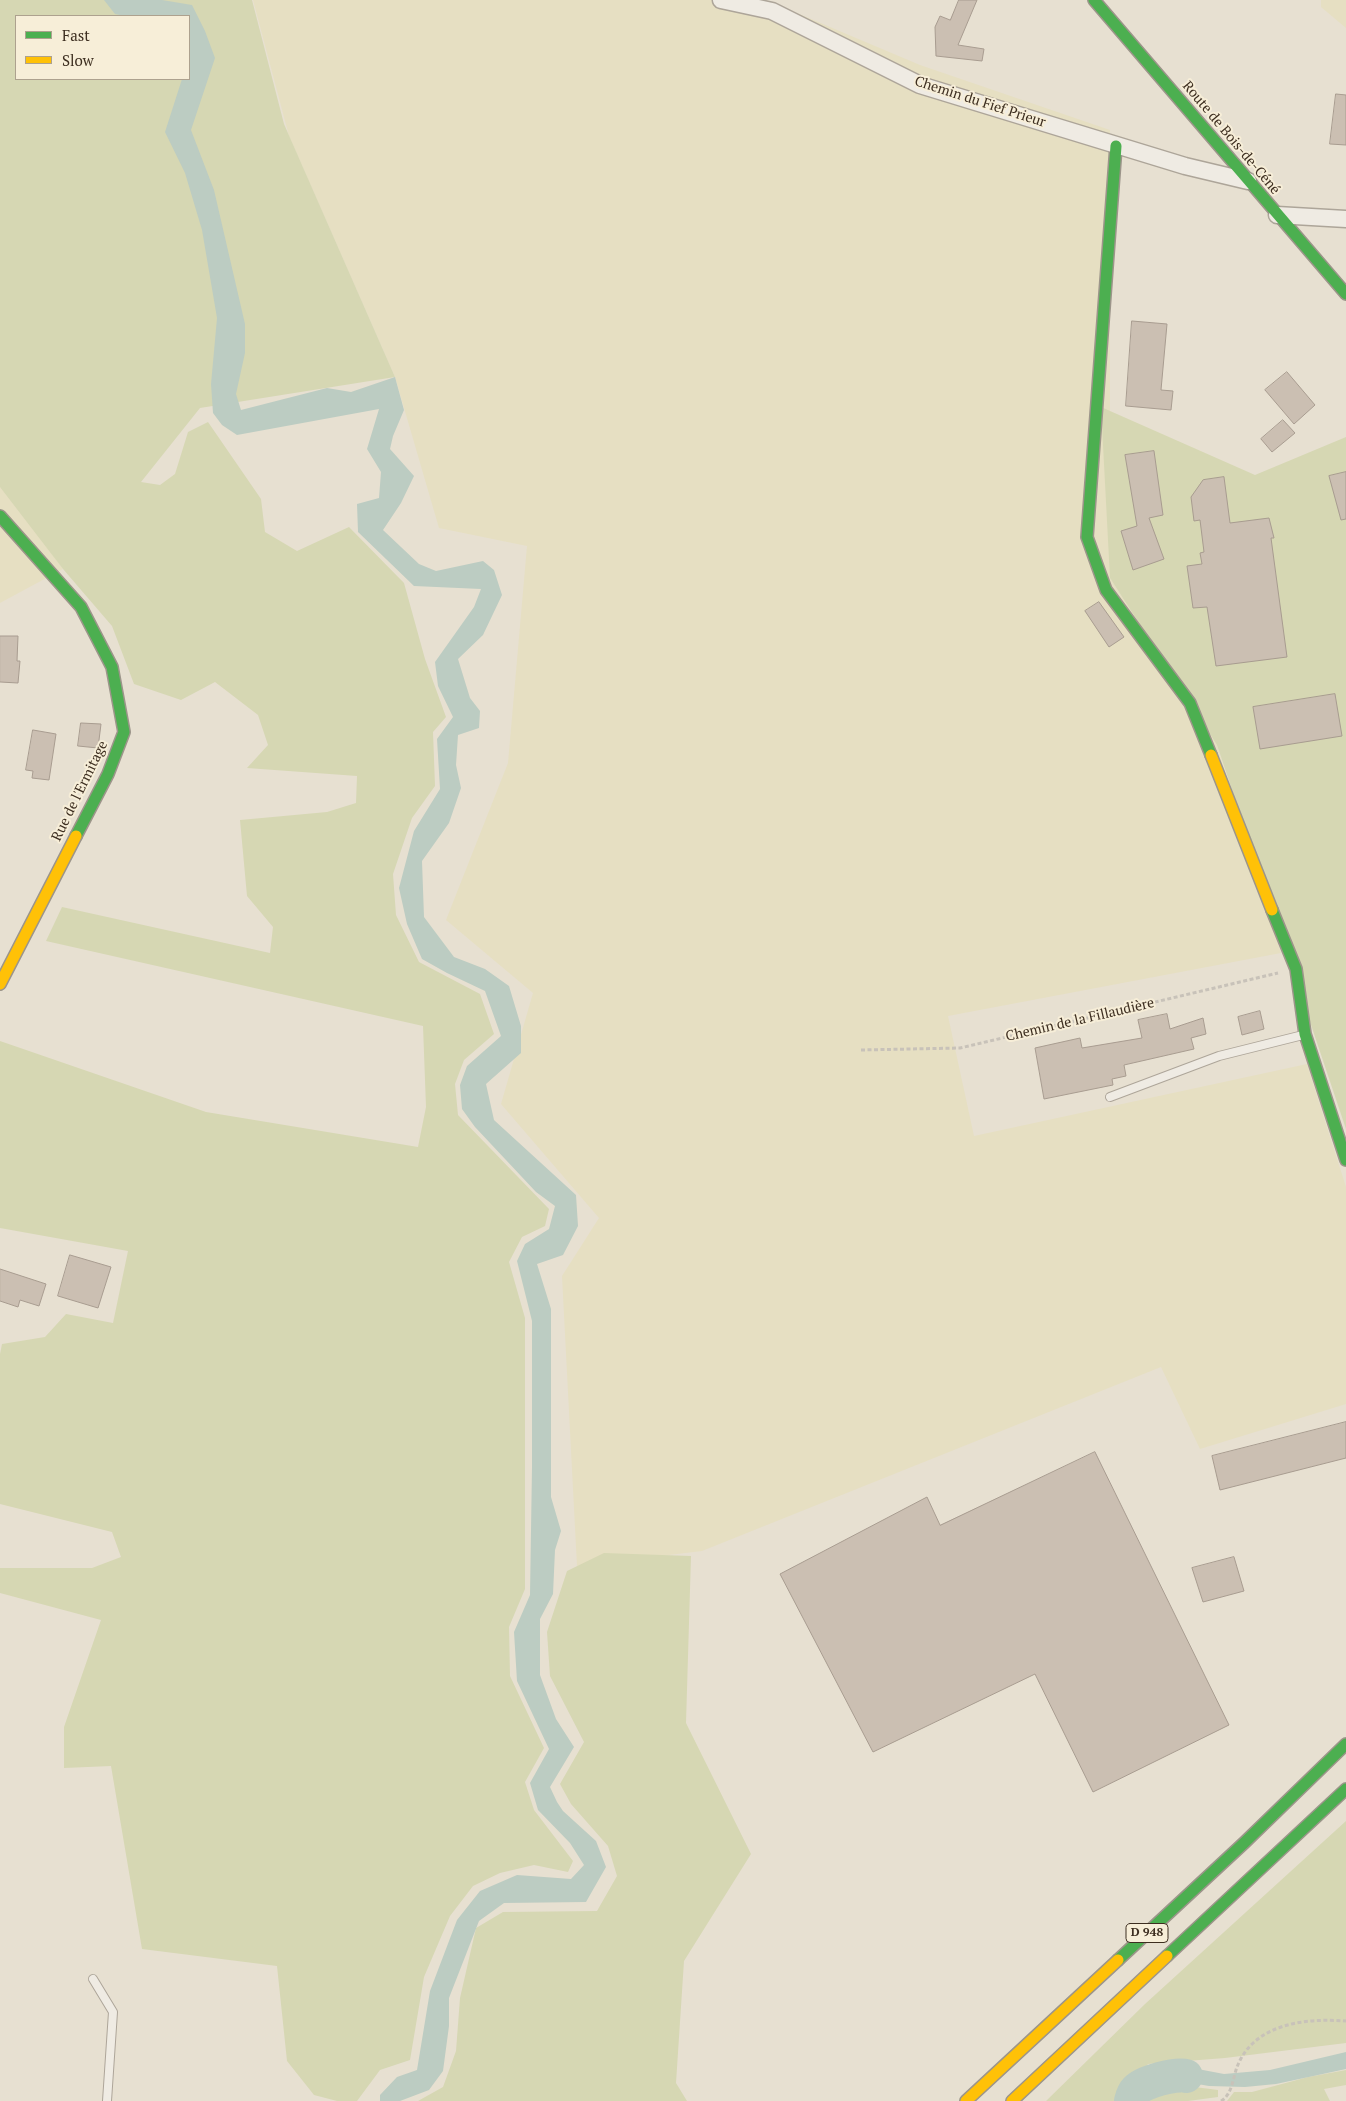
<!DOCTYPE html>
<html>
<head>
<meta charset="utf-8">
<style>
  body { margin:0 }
  #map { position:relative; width:1346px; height:2101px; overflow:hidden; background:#e7e0d1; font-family:"PT Serif",serif }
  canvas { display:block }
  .legend { position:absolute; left:15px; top:15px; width:175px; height:65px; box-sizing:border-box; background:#f7eed8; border:1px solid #ada18e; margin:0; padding:6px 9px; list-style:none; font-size:15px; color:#3d2e20 }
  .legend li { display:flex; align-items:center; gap:10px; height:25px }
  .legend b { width:25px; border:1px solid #ada18e }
</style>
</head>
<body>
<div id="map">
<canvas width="1346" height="2101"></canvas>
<ul class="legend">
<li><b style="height:6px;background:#4caf50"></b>Fast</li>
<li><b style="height:6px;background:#ffc107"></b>Slow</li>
</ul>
</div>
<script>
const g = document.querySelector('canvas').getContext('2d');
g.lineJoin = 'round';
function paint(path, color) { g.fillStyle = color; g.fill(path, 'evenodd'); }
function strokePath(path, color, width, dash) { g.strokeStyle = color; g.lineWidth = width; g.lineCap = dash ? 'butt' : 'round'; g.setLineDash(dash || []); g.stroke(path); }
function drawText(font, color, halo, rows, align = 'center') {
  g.font = font + ' "PT Serif",serif'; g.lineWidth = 4; g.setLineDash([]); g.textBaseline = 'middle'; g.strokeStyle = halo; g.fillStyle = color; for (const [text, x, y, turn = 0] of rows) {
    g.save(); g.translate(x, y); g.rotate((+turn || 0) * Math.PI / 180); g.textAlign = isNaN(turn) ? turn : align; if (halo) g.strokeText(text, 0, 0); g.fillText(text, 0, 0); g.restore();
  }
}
paint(new Path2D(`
  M253,0h513l154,65 190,65v448l107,167 64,208 -333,63 26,120 333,-72 39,123v217l-146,45 -39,-82 -459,184 -125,15 -15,-290 37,-58 -98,-114 32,-111 -87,-73 62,-157 19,-217 -88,-18 -44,-151 -106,-241z
  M1321,0h25v28l-25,-21z
  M0,479l63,90 -63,34z`), '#e6dfc2');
paint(new Path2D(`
  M0,0h252l32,124 111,253 -195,31 -59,74 19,3 15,-11 13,-42 20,-10 53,77 4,33 32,19 52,-24 55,56 21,76 21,58 -13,15 2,54 -23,32 -19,56 3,41 23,47 61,32 14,40 -30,26 -9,24 3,31 91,94 -4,17 -23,11 -13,25 16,56v271l-16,38 1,49 34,72 -19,34 9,28 39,51 -5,11 -34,-7 -34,8 -27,13 -23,30 -26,61 -14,83 -30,10 -23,31h-20l-23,-6 -27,-34 -10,-95 -135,-17 -31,-183 -47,2v-41l37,-107 -101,-27v-25h92l29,-11 -9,-25 -112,-28v-150l2,-10 43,-7 21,-23 47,9 15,-72 -128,-23v-187l206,71 212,35 8,-40 -3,-81 -377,-85 16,-34 208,46 3,-26 -26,-31 -7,-76 87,-8 29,-9 1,-27 -110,-8 21,-23 -10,-30 -43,-33 -34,18 -47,-16 -22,-58 -49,-57 -63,-82zM16,16h173v63h-173z
  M1101,407l154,68 91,-38v692l-129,-384 -107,-167z
  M604,1553l87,3 -5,167 65,131 -67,107 -8,122 11,18h-269l25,-14 13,-36 4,-53 16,-70 27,-16 94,-1 20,-35 -9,-30 -37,-42 -11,-20 24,-42 -34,-66 -3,-44 20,-61z
  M1346,1821v222l-121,15 -77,6 -18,29 11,4 30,-13 47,6v7l-30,4h-142l99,-97z
  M1346,2070v15l-22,4 6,12h-103l7,-9h18l56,-15z`), '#d6d7b3');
paint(new Path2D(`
  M104,0h58l30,5 13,26 10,27 -24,72 23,60 31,134v29l-9,41 5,16 86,-22 24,4 44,-15 9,33 -11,26 -3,13 24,27 -13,27 -18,27 36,34 17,7 47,-10 11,9 8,25 -19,40 -25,24 12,39 10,13 -1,17 -21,7 -2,30 5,23 -12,35 -27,38 2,56 30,40 31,12 24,17 12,40v27l-35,31 8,36 82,75 2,31 -15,29 -26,9 14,45v188l10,34 -6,19 -2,44 -13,25v56l16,44 18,28 -24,40 7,15 6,9 33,30 10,26 -20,35 -82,1 -25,18 -30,77v28l-6,45 -14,19 -29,11h-20v-6l17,-18 20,-7 13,-79 27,-71 23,-29 37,-16 54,4 13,-14 -14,-22 -32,-33 -8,-27 19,-34 -32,-68 -3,-49 16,-37 2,-128v-146l-15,-60 8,-17 24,-15 6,-23 -19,-14 -61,-65 -13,-18 -2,-24 7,-19 34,-30 -16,-45 -38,-18 -25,-14 -15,-35 -8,-36 15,-57 26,-42 -3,-50 16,-22 -15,-31 -3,-24 39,-55 7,-18 -67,-3 -56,-54 -1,-28 22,-6 2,-26 -14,-23 12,-40 -142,26 -15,-10 -9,-12 -2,-29 6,-66 -15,-88 -17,-57 -20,-41 17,-53h7v-63h-64l-10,-2z
  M1346,2052v17l-70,15 -31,3 -36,-1 -35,-6 -33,13v-6l14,-14 27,-7 42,8 46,-4z`), '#bcccc2');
strokePath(new Path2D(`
  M1131,2101c1,-4 2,-8 5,-11 7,-8 40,-17 50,-14`), '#bcccc2', 34);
const building = new Path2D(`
  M959,0h18l-19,45 26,4 -2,12 -46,-5 -1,-29 5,-11 10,4z
  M1336,94l10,1v50l-16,-1z
  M1132,321l35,3 -6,66 12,1 -2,19 -45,-4z
  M1287,372l28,33 -21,19 -29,-34z
  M1283,420l12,13 -23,19 -11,-13z
  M1154,451l9,64 -14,3 15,41 -31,11 -12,-39 16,-5 -12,-71z
  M1346,472v47l-5,1 -12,-44z
  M1224,477l6,46 39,-5 5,20h-3l16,119 -71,9 -9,-59 -14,1 -6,-42 15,-2 -2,-11 4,-1 -4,-32 -6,1 -3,-24 12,-17z
  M1099,602l25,35 -15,10 -24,-36z
  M0,636h18l-1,25h3l-2,22 -18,-1z
  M1335,694l7,42 -82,13 -7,-42z
  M81,723l20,1 -3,24 -20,-2z
  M33,730l23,4 -7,46 -17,-2 1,-7 -7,-1z
  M1260,1011l4,18 -22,6 -4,-18z
  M1167,1014l3,15 33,-11 3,16 -15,4 3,11 -70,16 2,11 -14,3 1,6 -69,14 -9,-51 45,-10 2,10 60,-10 -4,-18z
  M70,1255l41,12 -13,41 -40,-12z
  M0,1269l46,15 -7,22 -19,-6 -2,7 -18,-6z
  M1346,1422v36l-126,32 -8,-34z
  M1095,1452l134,273 -136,67 -58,-118 -162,78 -93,-178 147,-77 13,28z
  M1234,1557l10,34 -41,11 -11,-34z`);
paint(building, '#cbbfb2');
strokePath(building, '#a89c90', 1);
const lane = new Path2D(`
  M1110,1097l109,-41 84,-21
  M93,1979l20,33 -6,89`);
const street = new Path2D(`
  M721,0l51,11 148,74 265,81 63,15
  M1277,215l69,4`);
const fast = new Path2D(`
  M1094,0l252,294
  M1116,146l-29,391 19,53 84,113 21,52
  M0,516l81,91 31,60 12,65 -16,42 -32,62
  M1272,910l24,59 9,65 41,126
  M1167,1956l179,-167
  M1118,1960l126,-117 102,-99`);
const slow = new Path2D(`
  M1211,755l61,155
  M0,984l76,-148
  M966,2101l152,-141
  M1012,2101l155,-145`);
strokePath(lane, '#ada599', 10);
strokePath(street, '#ada599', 19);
strokePath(fast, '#9c958a', 14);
strokePath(slow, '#9c958a', 14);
strokePath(new Path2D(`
  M861,1050l99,-2 318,-75
  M1221,2101c11,-6 12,-23 16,-34 17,-44 69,-49 109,-46`), '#c8c2b9', 3, [4, 2.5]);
strokePath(lane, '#efebe3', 8);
strokePath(street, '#efebe3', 16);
strokePath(fast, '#4caf50', 11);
strokePath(slow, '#ffc107', 11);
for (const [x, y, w] of [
  [1147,1933,42]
]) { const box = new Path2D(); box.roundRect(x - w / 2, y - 9.5, w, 19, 4); g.fillStyle = '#f7eed8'; g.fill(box); strokePath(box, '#3d2e20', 1); }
drawText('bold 12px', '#3d2e20', null, [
  ["D 948",1147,1933]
]);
drawText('14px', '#3d2e20', '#f7eed8', [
  ["Chemin du Fief Prieur",980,102,18],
  ["Route de Bois-de-Céné",1231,138,50],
  ["Rue de l'Ermitage",80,791,-64],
  ["Chemin de la Fillaudière",1080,1020,-13]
]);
</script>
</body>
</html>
